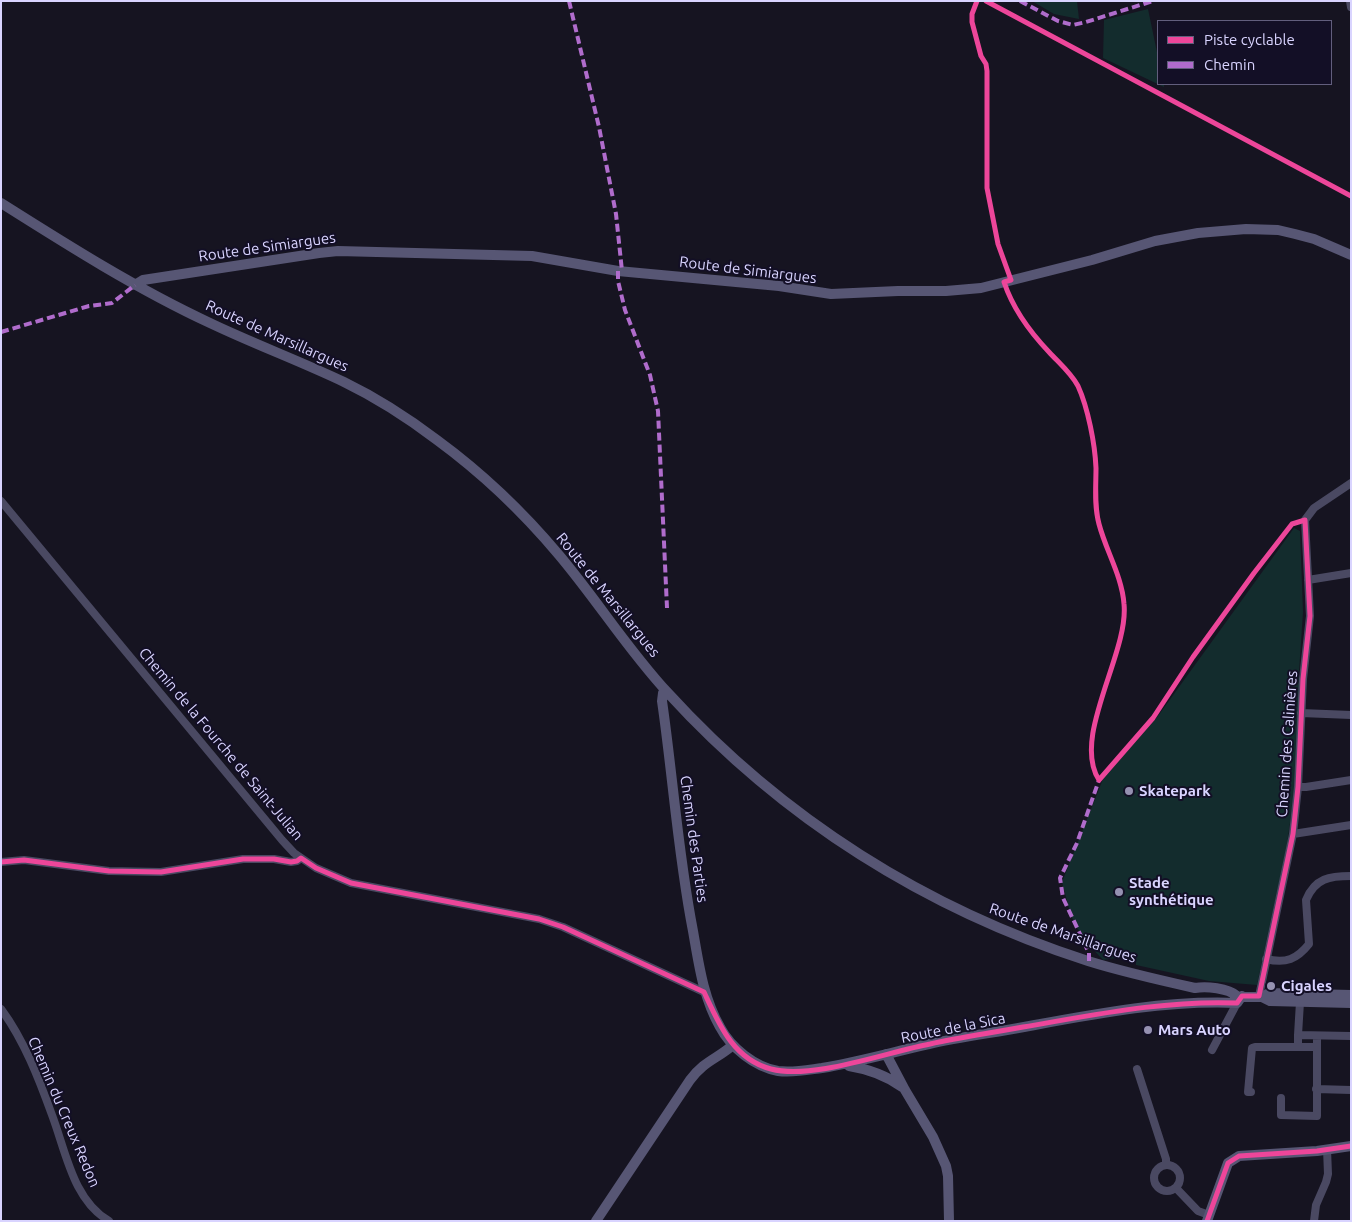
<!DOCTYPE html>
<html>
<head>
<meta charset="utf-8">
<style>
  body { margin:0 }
  #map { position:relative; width:1352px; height:1222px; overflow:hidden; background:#161421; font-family:Ubuntu,sans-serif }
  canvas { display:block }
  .frame { position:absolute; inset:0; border:2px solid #d9d4ff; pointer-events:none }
  .legend { position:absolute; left:1157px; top:20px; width:175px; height:65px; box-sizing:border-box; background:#130f26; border:1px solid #625e7d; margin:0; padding:6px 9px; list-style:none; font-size:15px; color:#d9d4ff }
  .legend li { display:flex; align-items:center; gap:10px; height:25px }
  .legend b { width:25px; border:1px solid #625e7d }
</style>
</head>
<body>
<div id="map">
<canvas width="1352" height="1222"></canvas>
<div class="frame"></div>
<ul class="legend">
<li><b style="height:6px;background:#ed469a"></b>Piste cyclable</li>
<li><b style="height:6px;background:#b06ccc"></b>Chemin</li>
</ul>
</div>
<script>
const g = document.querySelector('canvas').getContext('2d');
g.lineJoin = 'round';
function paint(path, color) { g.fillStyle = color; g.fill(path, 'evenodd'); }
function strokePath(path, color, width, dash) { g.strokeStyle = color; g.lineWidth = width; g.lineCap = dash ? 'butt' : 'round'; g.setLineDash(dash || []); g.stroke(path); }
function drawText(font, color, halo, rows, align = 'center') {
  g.font = font + ' Ubuntu,sans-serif'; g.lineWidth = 4; g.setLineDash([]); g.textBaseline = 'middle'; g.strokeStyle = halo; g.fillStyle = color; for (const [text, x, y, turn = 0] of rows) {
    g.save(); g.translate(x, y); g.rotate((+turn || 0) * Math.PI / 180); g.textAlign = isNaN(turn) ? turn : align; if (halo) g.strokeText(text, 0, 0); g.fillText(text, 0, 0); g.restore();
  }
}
paint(new Path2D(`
  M1032,1h45l2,18 -25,-5z
  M1148,9l10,48v27h6v3l-61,-29 1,-38z
  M1294,528l6,3 3,81 -4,60v58l-5,62 -7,53 -30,140 -48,-4 -73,-16 -1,-10 -32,5 -19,-20 -13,-24 -9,-34 41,-103 55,-63z`), '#132c2d');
strokePath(new Path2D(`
  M1350,1l1,6
  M1,501l281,339 12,13 22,15 35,15 188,36 24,8 141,65
  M1308,580l43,-7
  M1301,713l50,2
  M1298,787h8l45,-7
  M1293,834l58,-9
  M1,862l23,-2 85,11 52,1 82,-13h31l17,3 6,-1 4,-3
  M1266,959c20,5 31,0 43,-15l-3,-44c9,-22 24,-24 45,-24
  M1259,996l34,-162 5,-47 5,-108 7,-63 -5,-96 9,-12 37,-25
  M1300,1002l-2,33 53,1
  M1,1009c23,31 38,70 51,106 14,37 21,85 57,106
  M1298,1047h19
  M1212,1050l25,-47
  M1137,1069l29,90v6
  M1316,1089l35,1
  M1251,1092h-3l4,-44 3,-1h43v-12
  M1281,1098v17l36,1v-80
  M1154 1178a13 13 0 1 1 26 0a13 13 0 1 1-26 0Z
  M1176,1188l22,23 11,4
  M1314,1221l2,-16 10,-23 2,-8 -1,-25`), '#4a4962', 8);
strokePath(new Path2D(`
  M1,203c68,43 136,86 209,120 44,21 90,38 134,59 33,16 64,36 93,58 45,33 86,72 122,115 38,45 69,95 109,138 115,126 258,216 420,268 35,11 71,19 107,27 11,-2 33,0 42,8
  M135,285l8,-5 176,-27 19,-2 194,5 86,15 161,15 52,8 67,-3h48l35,-3 111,-28 63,-19 43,-8 48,-4 32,1 17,4 19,5 37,16
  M665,690l-2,3 -1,8c11,76 16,154 31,230 6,34 10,66 27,96 11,21 35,40 58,44 15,2 29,-1 44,-3 36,-6 71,-16 107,-24 31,-7 63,-11 95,-17 70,-13 141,-27 213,-24l5,-7
  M1235,997h27l8,4 81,2
  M1262,997l7,-4 82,2
  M886,1054l19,36 28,47 13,29 2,10 1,45
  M849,1066c19,3 38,10 53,21
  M596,1221l94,-141c14,-19 27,-21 43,-35
  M1207,1221l21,-58 11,-7 78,-5 34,-5`), '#575674', 10);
strokePath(new Path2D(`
  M569,1l30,126 17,87 6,57
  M1020,1l38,20 15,4 13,-3 67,-21
  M618,271v10l7,29 25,65 8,36 9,197
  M1,332l88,-26 23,-3 23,-18
  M1089,961v-8l-26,-55 -3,-20 17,-35 22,-63`), '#b06ccc', 4, [8, 4]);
strokePath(new Path2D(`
  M986,1l365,195
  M1,862l23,-2 85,11 52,1 82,-13h31l17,3 6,-1 4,-3 15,10 35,15 188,36 24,8 141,65c15,32 29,67 67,77 42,11 116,-17 159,-25 31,-7 62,-11 93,-17 71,-12 141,-27 214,-24l5,-7h17l34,-162 5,-47 5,-108 7,-63 -5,-96 -13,4 -38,49 -61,84 -40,61 -54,62c-28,-43 30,-127 25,-176 -2,-28 -18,-53 -25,-80 -5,-18 -3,-38 -3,-56 -1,-24 -8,-60 -18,-82 -7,-13 -19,-23 -29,-34 -20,-21 -36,-43 -45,-70l7,-2 -13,-36 -11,-56v-117l-1,-7 -5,-8 -9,-34v-8l5,-13
  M1207,1221l21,-58 11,-7 78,-5 34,-5`), '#ed469a', 5);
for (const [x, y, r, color] of [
  [1129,791,5,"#9591b1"],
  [1119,892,5,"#9591b1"],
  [1271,986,5,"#9591b1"],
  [1148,1030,5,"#9591b1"]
]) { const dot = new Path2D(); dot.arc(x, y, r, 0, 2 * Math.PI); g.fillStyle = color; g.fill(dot); strokePath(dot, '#130f26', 2); }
drawText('15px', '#d9d4ff', '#130f26', [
  ["Route de Simiargues",267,247,-8],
  ["Route de Simiargues",748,270,7],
  ["Route de Marsillargues",277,336,24],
  ["Route de Marsillargues",608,595,51],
  ["Chemin de la Fourche de Saint-Julian",221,744,50],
  ["Chemin des Calinières",1287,744,-86],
  ["Chemin des Parties",694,839,82],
  ["Route de Marsillargues",1063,933,19],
  ["Route de la Sica",953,1028,-11],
  ["Chemin du Creux Redon",64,1112,67]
]);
drawText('bold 15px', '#d9d4ff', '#130f26', [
  ["Skatepark",1139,791],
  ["Stade",1129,883],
  ["synthétique",1129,900],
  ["Cigales",1281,986],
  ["Mars Auto",1158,1030]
], 'left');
</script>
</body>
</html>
